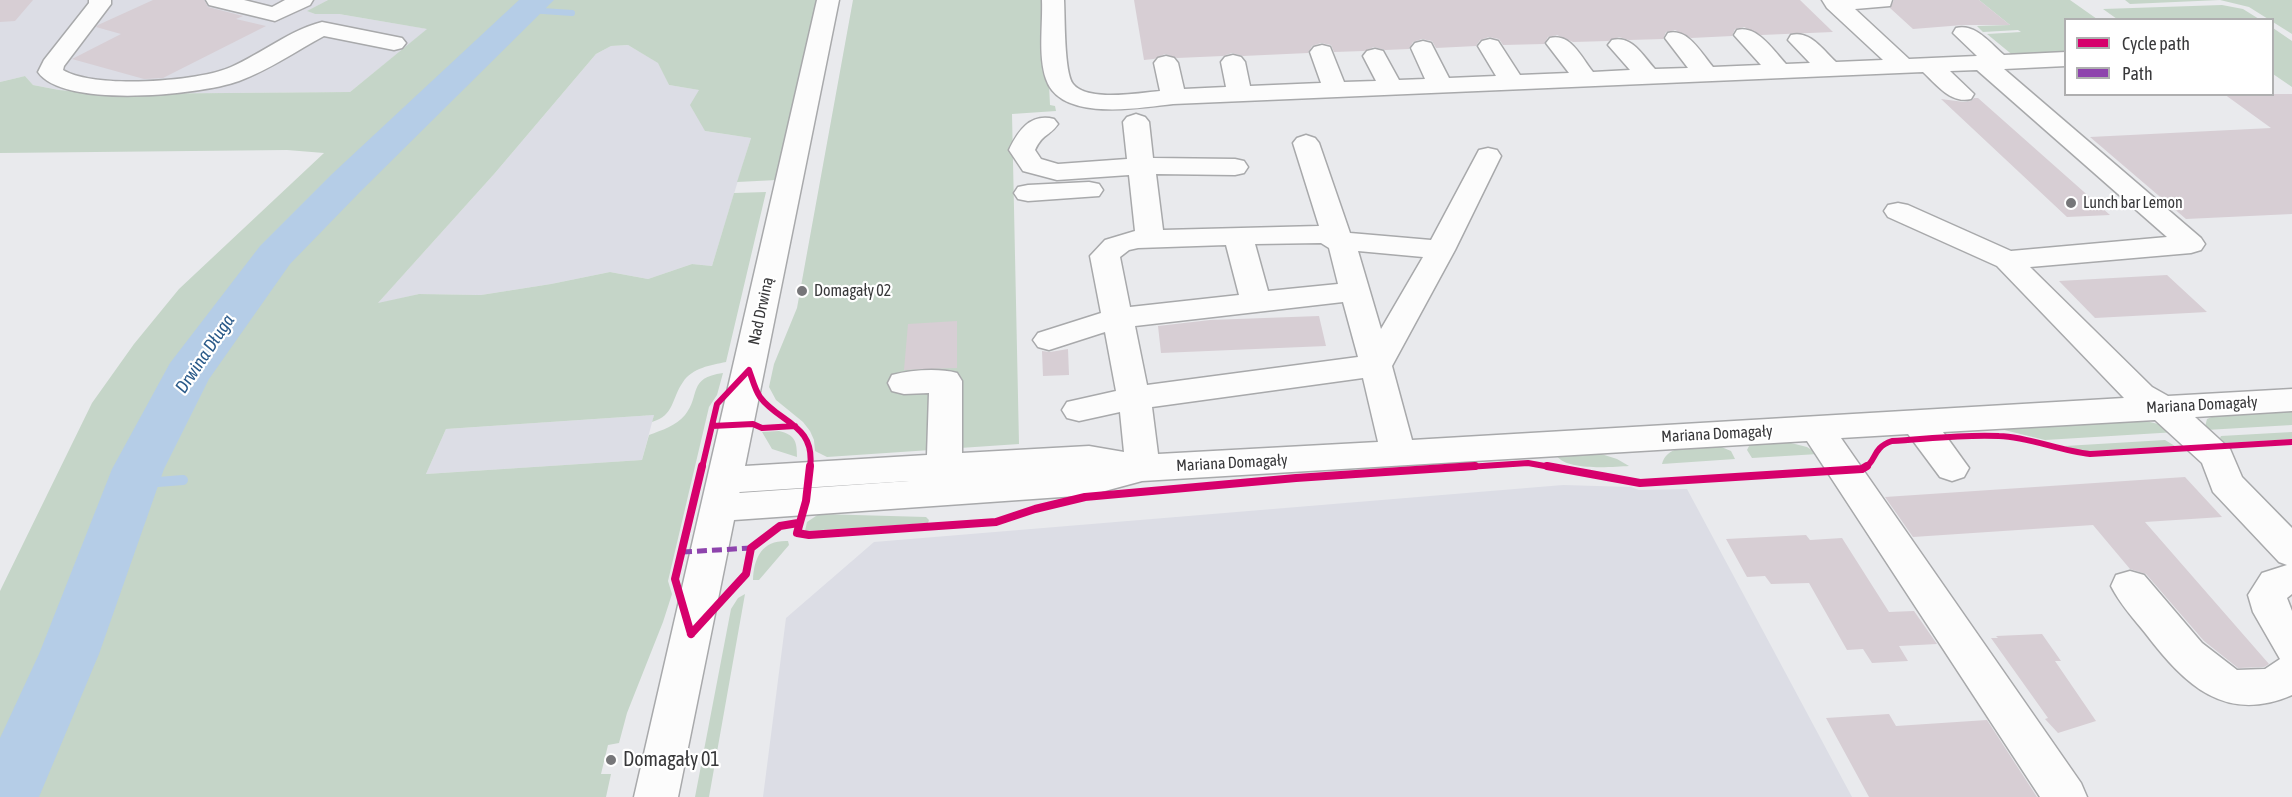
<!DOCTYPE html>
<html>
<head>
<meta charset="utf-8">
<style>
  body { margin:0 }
  #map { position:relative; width:2292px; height:797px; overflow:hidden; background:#e9eaed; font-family:"Asap Condensed",sans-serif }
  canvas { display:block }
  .legend { position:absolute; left:2064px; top:18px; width:210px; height:78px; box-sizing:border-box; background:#fff; border:2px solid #afafb0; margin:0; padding:8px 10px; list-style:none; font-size:18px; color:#38383a }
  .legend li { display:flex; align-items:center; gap:12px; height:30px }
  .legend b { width:30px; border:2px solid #afafb0 }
</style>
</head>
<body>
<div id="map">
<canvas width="2292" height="797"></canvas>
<ul class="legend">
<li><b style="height:8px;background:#d6006c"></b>Cycle path</li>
<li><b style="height:8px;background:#8e44ad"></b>Path</li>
</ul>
</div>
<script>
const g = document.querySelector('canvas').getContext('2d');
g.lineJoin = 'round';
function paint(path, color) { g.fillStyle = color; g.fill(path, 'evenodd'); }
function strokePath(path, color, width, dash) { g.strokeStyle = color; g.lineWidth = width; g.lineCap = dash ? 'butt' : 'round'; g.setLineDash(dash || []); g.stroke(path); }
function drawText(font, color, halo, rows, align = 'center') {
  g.font = font + ' "Asap Condensed",sans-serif'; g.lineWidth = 4.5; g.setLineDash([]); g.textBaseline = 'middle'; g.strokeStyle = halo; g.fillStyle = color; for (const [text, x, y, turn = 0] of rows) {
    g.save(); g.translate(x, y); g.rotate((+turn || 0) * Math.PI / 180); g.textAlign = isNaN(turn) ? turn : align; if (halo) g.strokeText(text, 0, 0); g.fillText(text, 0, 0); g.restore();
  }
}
paint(new Path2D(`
  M0,0h328l-20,11 7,3h24l89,15 -78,63 -247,2 -44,-4 -26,-5 -8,-9 -25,6z
  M628,45l31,18 10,22 31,5 5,41 46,7 -39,128 -20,-2 -44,15 -38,-7 -59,12 -70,11 -62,-1 -42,10 118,-131 101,-119 15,-8z
  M654,415l-12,45 -216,14 20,-45z
  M1563,485l68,2 8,3 48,-1 165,308h-1089l23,-179 88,-76z`), '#dcdde5');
paint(new Path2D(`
  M328,0h490l-41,180 -40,2 14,-44 -46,-7 -15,-26 9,-15 -30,-5 -11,-22 -30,-18 -17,1 -15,8 -101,119 -117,130 41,-9 62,1 70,-11 59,-12 38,7 44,-15 20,2 22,-73 32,-1 -40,170c-15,3 -34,6 -43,20 -12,17 -8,33 -31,40l2,-7 -208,14 -20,45 216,-14 7,-25c13,-5 27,-9 36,-20 16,-20 2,-37 38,-42l-6,22 -8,12 -41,174 4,13 -9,28 -36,91 -8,30 -11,2 -7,29h10l-5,23h-606v-206l92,-188 42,-59 45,-55 145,-136 -37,-3 -287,3v-71l25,-6 8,9 26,5 44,4 247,-2 77,-63 -88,-15h-24l-8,-3z
  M853,0h192l5,105 5,1 1,5 -44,3 7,330 -192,13 -12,-6 -1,-11 -4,-9 -7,-9 -27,-22 -7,-13 5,-23 23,-56z
  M1979,0h91l27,19 -31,1 -1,35 -50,2 -28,-23 34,-2 -3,-2 -35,2 -6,-6 33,-1z
  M2125,0h167v34l-43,-27 -29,-7 -90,4z
  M2222,5l21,4 16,10h-142l-14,-10z
  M2273,28l19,13v46l-19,-13z
  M2292,411v14l-86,5 -1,-3 2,-8 9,-4z
  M2141,420l22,5 14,7 -132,8 -45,-11z
  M779,431c16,4 18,10 18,26l-25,-8 -10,-17z
  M2292,432v7l-67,4 -5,-5 1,-2z
  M2165,440l10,6 -88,5 -19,-2 -3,-3z
  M1787,442l20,5 11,7 -66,4 -5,-8 3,-6z
  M1719,446l12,5 4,8 -73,5c5,-22 39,-17 57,-18z
  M1598,453l19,6 12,7c-17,1 -62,5 -72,-10z
  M819,514l107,3 3,3 -1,3 -123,8 2,-9z
  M788,541l1,4 -30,35h-6c1,-24 10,-40 35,-39z
  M745,594l-36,203h-14l36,-188 7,-11z`), '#c5d5c8');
strokePath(new Path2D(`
  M528,10l44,3`), '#b5cde7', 6);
strokePath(new Path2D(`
  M133,484l50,-4`), '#b5cde7', 10);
paint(new Path2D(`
  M519,0h35l-194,192 -70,72 -81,115 -45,90 -65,185 -60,143h-39v-59l39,-84 73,-185 58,-106 90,-117 72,-72z`), '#b5cde7');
paint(new Path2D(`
  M0,0h33l-18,21 -15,1z
  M153,0h51l4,7 35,9 -7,3 30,7 -103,52 -19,1 -72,-20 49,-25 -25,-7 2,-2z
  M1134,0h666l33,32 -72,3 -17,-8 -9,2 -3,7 -41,2 -16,-8 -9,2 -3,7 -34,1 -10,-3 -11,4 -35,1 -16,-7 -9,2 -4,7 -41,1 -4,-6 -10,-2 -9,3 -4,6 -40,2 -4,-7 -10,-2 -9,3 -4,7 -24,1 -11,-3 -10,4 -30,1 -3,-7 -10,-2 -9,3 -4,7 -65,3 -11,-3 -9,3 -46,2 -12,-4 -11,5 -10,1z
  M1894,0h85l31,25h-47l-50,4 -23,-21z
  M2224,94h68v120l-106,5 -96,-82 181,-9z
  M1974,98h4l132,117 -43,2 -126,-118 23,3 7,-1z
  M2167,275l40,37 -112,6 -36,-37z
  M1319,316l7,30 -165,7 -3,-27 52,-6z
  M957,321v47l-53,2 4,-46z
  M1068,349l1,26 -26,1 -1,-25 8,1z
  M2185,477l37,40 -77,5 124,142 -5,3 -26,1 -34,-27 -58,-67 -16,-5 -37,-44 -180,12 -28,-40z
  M1806,535l4,5 32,-2 47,74 25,-1 23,33 -38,2 9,15 -36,2 -9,-14 -16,1 -38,-67 -38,1 -6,-8 -18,1 -21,-38z
  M2042,634l19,27h-6l41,60 -38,12 -13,-14 3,-1 -57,-80h7l-2,-2z
  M1889,714l7,12 91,-6 50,77h-168l-43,-79z`), '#d7ced4');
const minor = new Path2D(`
  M89,0h22v4l-47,62 -1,4c30,19 135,12 168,-3 30,-13 59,-37 91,-45l80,16 4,5 -4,5 -8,2 -70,-14c-28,15 -55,34 -85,45 -38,14 -176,28 -201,-9l6,-12 45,-57z
  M206,0h38l28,7 13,-7h28l-3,5 -35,16 -66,-16z
  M817,0h22l-94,466 182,-11 2,-62 -25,1 -12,-3 -4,-8 4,-8c20,-5 46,-7 65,-2l5,8v72l127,-7 35,6 -4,-40 -41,9 -12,-3 -5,-8 5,-8 49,-11 -11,-59 -56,18 -11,-3 -5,-7 5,-7 63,-20 -11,-57 15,-16 30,-9 -6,-56 -72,5 -34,-9 -14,-21c9,-19 21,-37 45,-31l4,5c-9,13 -15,9 -23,26l6,9 17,5 69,-5 -4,-37 4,-5 9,-3 9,3 4,5 4,36 82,1 9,2 4,6 -4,6 -9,2 -79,-1 7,56 156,-4 -26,-83 4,-5 9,-3 9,3 4,5 31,90 81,7 48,-90 9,-2 9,2 4,6 -46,94 -63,116 20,74 712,-42 -127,-132 -109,-49 -4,-6 4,-6 10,-2 10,2 103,46 156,-14 -190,-167 -27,1 24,23 -3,5c-20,5 -34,-14 -48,-27l-750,32c-34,4 -113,18 -127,-25 -8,-24 -3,-54 -4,-79h22c1,17 0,73 9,84 14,18 66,9 87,7l-6,-28 4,-5 8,-2 8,2 4,5 6,26 42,-2 -5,-25 4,-5 8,-2 8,2 4,5 5,24 71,-3 -11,-31 4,-5 8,-2 8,2 14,35 32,-1 -13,-25 4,-5 8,-2 8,2 16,29 26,-1 -14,-31 4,-5 8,-2 8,2 18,35 47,-2 -18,-30 4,-5 8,-2 8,2 22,34 49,-2 -23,-30 4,-5c21,-5 31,19 43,34l37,-2 -22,-25 4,-5c20,-5 31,16 43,29l33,-1 -23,-30 3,-5c20,-5 33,20 45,34l48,-2 -27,-30 3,-5c20,-5 36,20 49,34l24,-1 -22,-23 3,-5c19,-5 32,15 45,27l47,-2 -56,-52 -5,-8h70l-2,6 -35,3 54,50 68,-3 -24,-23 3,-5c19,-5 34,15 48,27l62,-3v14l-62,3 197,169 4,6 -4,6 -10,3 -161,14 122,120 16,9 124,-7v22l-97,6 35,32 12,28 50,51v66l-5,4 5,13v84c-67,29 -107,-10 -146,-61 -12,-15 -26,-30 -35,-48l5,-11 14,-4 14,4 58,68 35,27 28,-1 15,-10 -27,-47 -5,-17 14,-22 25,-8 -8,-3 -66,-70 -11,-29 -47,-43 -212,12 26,36 -5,9 -12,4 -12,-4 -32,-43 -67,4 240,345 6,14h-47l-233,-356 -665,40 -52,14 -356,25 -56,277h-44zM1321,243l8,5 9,36 -70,7 -13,-47zM1226,245l13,50 -109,12 -10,-50 9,-7 9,-2zM1358,251l65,6 -42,72zM1343,302l15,55 -211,28 -12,-59zM1363,378l15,64 -220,12 -6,-47zM909,481l-170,12 1,-1z
  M1089,182l10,2 4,6 -4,6 -71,5 -10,-2 -4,-6 4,-6 10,-2z`);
strokePath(minor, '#a8a9ab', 3);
paint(minor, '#fcfcfc');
strokePath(new Path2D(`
  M682,552l69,-4`), '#8e44ad', 5, [10, 5]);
strokePath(new Path2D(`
  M712,426l41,-2 9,4 33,-2
  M702,468l15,-64 32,-34c3,8 6,20 11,27 19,26 56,27 50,71
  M1452,468l76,-5 28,5
  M1864,468c13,-6 7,-20 28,-27 35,-2 72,-7 107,-5 31,1 60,15 91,18l202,-12`), '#d6006c', 6);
strokePath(new Path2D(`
  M810,466l-4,35 -9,32 12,2 187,-13 39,-13 50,-12 211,-19 179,-12
  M1547,466l93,17 222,-14 5,-3
  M691,634l-16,-55 27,-113
  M691,634l55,-60 5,-26 29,-22 18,-3`), '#d6006c', 8);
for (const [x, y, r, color] of [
  [2071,203,6,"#767679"],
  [802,291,6,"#767679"],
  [611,760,6,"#767679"]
]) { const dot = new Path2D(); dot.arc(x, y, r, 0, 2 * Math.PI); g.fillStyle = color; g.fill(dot); strokePath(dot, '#fff', 2); }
drawText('16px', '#38383a', '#fff', [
  ["Lunch bar Lemon",2083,203],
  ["Domagały 02",814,291]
], 'left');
drawText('16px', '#38383a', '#fff', [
  ["Nad Drwiną",761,311,-78],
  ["Mariana Domagały",2202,405,-3],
  ["Mariana Domagały",1717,434,-3],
  ["Mariana Domagały",1232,463,-3]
]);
drawText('italic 18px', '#2a5a89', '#fff', [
  ["Drwina Długa",205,354,-56]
]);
drawText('20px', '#38383a', '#fff', [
  ["Domagały 01",623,760]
], 'left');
</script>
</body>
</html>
